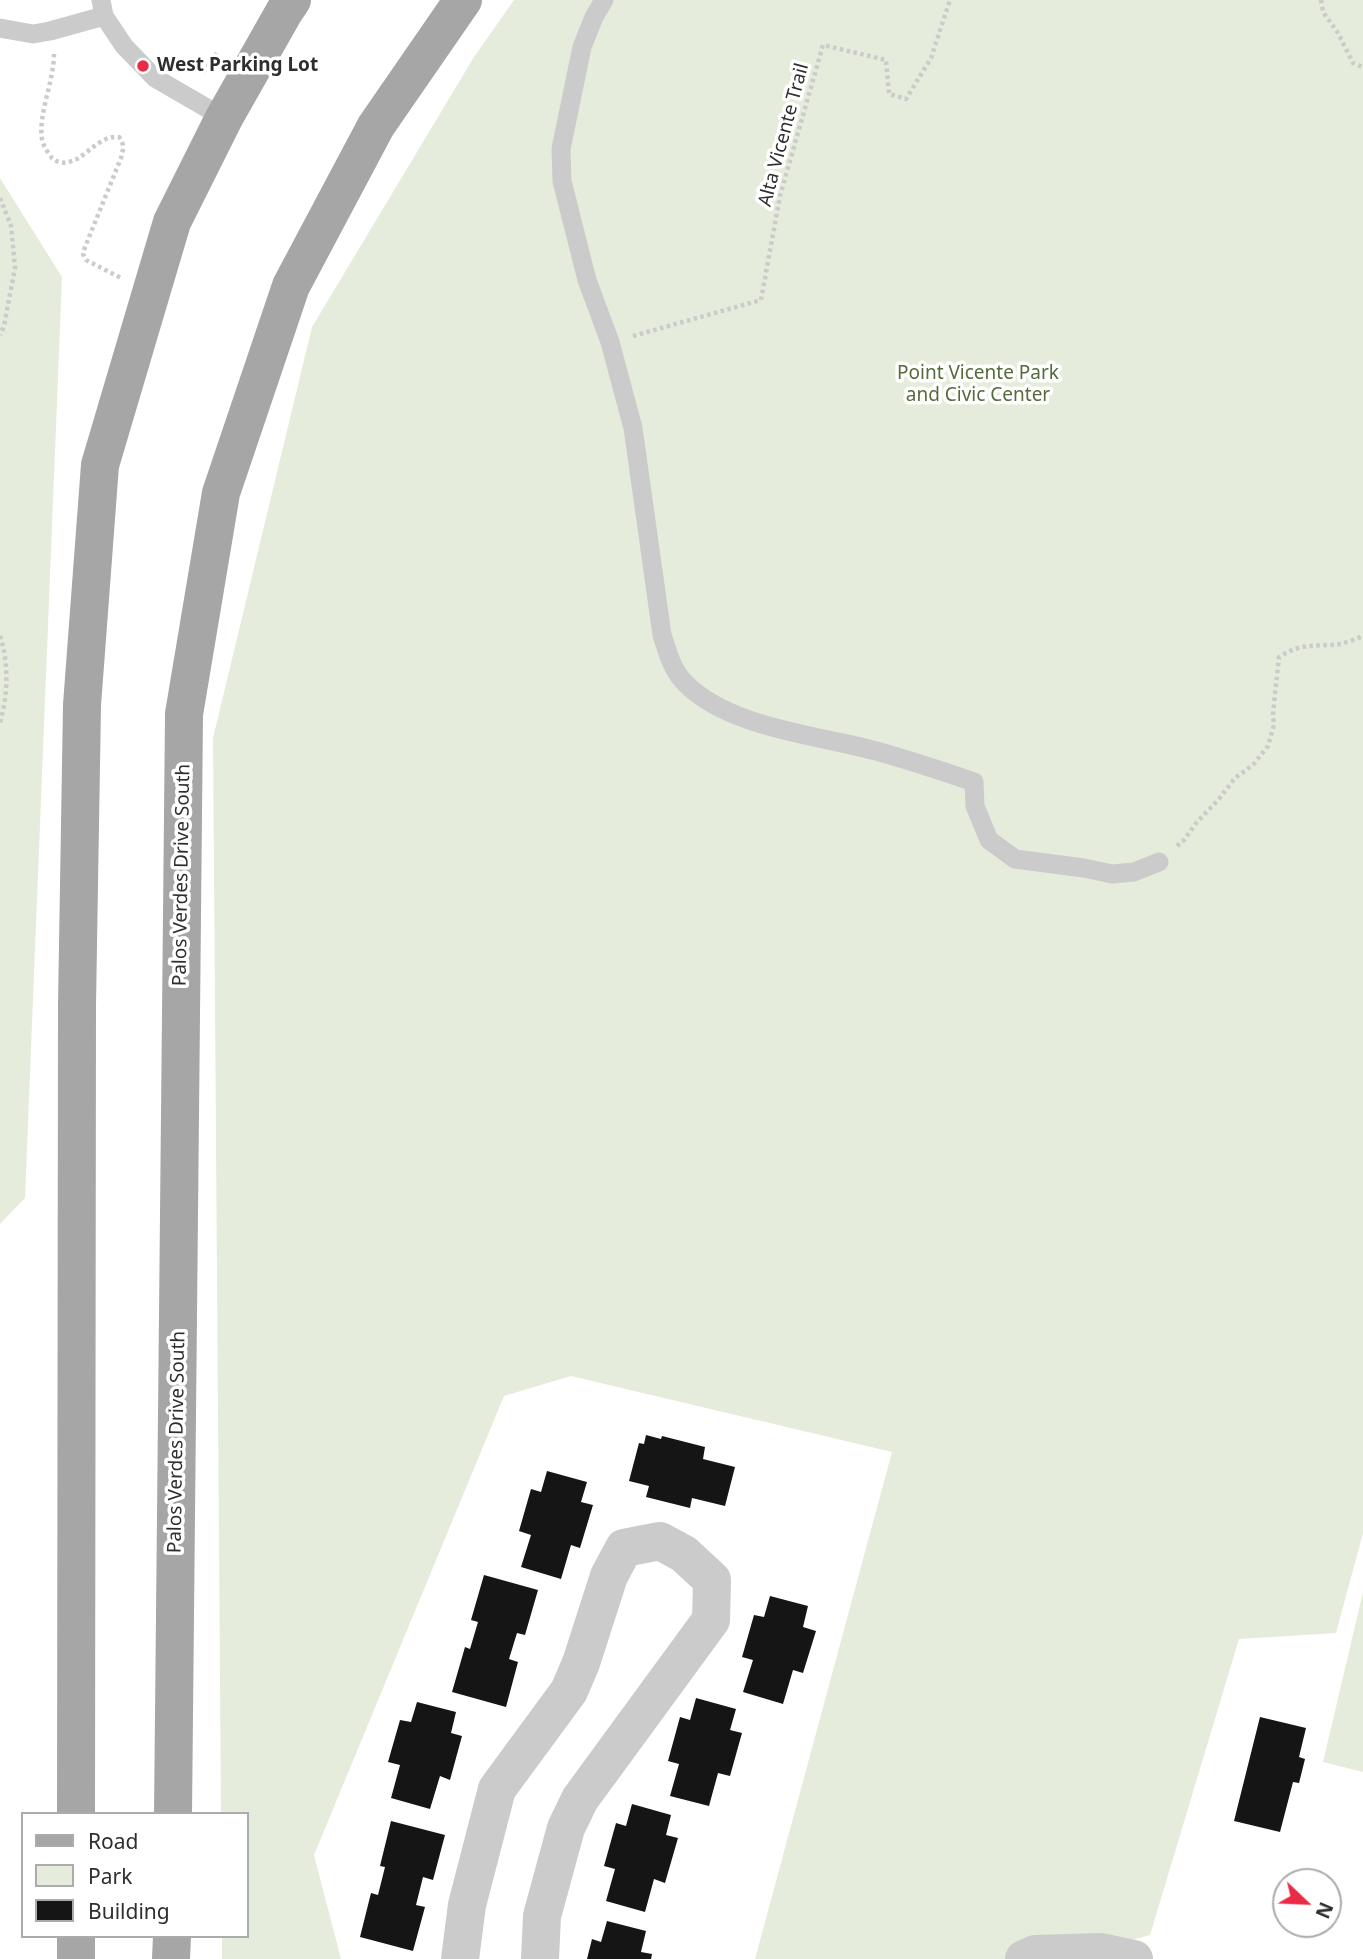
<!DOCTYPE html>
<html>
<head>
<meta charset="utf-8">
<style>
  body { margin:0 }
  #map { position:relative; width:1363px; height:1959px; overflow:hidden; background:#fff; font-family:"Noto Sans",sans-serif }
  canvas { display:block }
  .legend { position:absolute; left:21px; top:1812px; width:228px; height:126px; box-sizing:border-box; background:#fff; border:2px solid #ababab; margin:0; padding:9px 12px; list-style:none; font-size:21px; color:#2e2e2e }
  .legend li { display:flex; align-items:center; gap:14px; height:35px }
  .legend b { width:35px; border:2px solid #ababab }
  .north { position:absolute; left:1272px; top:1868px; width:70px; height:70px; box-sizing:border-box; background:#fff; border:2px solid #ababab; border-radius:50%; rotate:113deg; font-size:19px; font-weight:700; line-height:28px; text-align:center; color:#2e2e2e }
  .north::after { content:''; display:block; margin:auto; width:24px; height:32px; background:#eb2a45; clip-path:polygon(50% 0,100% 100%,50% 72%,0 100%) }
</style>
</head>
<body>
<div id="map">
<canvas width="1363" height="1959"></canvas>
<ul class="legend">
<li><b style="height:9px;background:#a6a6a6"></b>Road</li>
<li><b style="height:19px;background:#e5ecdb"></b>Park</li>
<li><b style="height:19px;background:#151515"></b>Building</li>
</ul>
<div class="north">N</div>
</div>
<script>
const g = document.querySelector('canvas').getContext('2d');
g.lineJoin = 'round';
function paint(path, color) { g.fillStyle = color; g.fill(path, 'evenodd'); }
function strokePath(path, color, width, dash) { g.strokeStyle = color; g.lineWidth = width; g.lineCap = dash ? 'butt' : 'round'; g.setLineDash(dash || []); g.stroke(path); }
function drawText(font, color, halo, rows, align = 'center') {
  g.font = font + ' "Noto Sans",sans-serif'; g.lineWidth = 7; g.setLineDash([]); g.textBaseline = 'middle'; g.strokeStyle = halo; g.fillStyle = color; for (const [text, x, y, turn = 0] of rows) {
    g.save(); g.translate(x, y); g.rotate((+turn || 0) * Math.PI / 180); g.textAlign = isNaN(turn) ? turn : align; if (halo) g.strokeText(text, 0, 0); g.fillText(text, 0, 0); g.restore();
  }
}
paint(new Path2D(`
  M514,0h849v1533l-27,100 -97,6 -89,296 -86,24h-309l137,-507 -321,-76 -67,20 -190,459 27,104h-119v-23h25v-122h-26l-8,-1076 99,-411 162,-270z
  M0,178l62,99 -37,921 -25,26z
  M1363,1592v180l-40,-10z`), '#e5ecdb');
paint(new Path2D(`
  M646,1435l15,4 1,-3 43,11 -2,12 32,8 -10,39 -33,-8 -2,10 -44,-11 3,-11 -20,-5 10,-38 5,1z
  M547,1471l40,11 -6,20 12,3 -13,43 -9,-3 -10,34 -40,-12 10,-32 -12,-4 12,-42 10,3z
  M484,1575l54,15 -13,45 -8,-2 -8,26 9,3 -12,45 -54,-15 13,-45 5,2 8,-27 -7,-2z
  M770,1596l38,10 -5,21 13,4 -13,42 -10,-3 -10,34 -40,-12 10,-32 -11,-3 12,-42 10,2z
  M696,1698l40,11 -6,21 12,3 -12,43 -12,-3 -9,33 -39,-10 9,-32 -11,-3 12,-44 10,3z
  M417,1702l39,10 -5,21 11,3 -12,44 -10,-4 -10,33 -39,-11 9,-33 -12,-3 12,-42 11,2z
  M1260,1717l46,11 -7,29 6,2 -6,24 -6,-1 -13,50 -46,-11z
  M632,1804l39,11 -5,20 12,3 -13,45 -11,-4 -9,33 -39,-11 9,-32 -11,-3 12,-43 10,3z
  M391,1821l54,14 -12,45 -10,-3 -7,28 9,2 -12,44 -53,-14 11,-44 7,2 7,-28 -5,-1z
  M607,1921l39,10 -5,21 11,2 -1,5h-64l5,-20 9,3z`), '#151515');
strokePath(new Path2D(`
  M1321,0l2,12 15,21 15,30 10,4
  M54,54c0,27 -16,60 -12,85 1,7 6,14 10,19 8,7 16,5 25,1 13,-8 26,-24 42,-22 6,7 4,13 2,21l-36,89 -2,7 3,6 35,18
  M203,73l14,-20
  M0,198l11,28 4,42 -11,58 -4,9
  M633,336l128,-36 19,-104 43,-151 63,15 3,34 17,5 25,-41 19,-58
  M0,636c9,27 8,59 0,87
  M1177,846l7,-6 13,-18 22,-23 16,-21 18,-13 15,-19 6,-21 -1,-12 6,-56c23,-15 37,-10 62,-13 7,-2 15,-5 22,-8`), '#cbcbcb', 4.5, [3.5, 3.5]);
strokePath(new Path2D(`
  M101,0l3,16 20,30 31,32 69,40
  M604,0l-10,17 -12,30 -21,102 1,32 25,99 23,62 23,86 29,207c6,18 10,35 23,48 44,45 133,52 191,68 33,9 66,20 98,31l1,24 14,34 26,19 69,9 28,6 22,-2 25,-10
  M0,28l33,6 17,-3 54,-15`), '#cbcbcb', 19);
strokePath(new Path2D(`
  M460,1959l7,-54 30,-116 72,-98 12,-28 28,-87 15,-28 36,-7 24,13 28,26 -1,40 -131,179 -14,29 -24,88 -2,43
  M1024,1959l11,-5 66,-2 33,7`), '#cbcbcb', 38);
strokePath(new Path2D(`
  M76,1814l1,-809 5,-300 18,-240 72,-243 52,-104 60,-106 8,-12
  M173,1814l11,-1100 37,-221 70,-207 85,-160 87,-126
  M76,1959v-23
  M171,1959l1,-23`), '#a6a6a6', 38);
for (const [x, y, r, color] of [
  [143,66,7,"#eb2a45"]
]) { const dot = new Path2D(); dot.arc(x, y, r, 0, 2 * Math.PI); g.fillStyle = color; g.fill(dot); strokePath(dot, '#fff', 2.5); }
drawText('bold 19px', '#2e2e2e', '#fff', [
  ["West Parking Lot",157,66]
], 'left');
drawText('19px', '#2e2e2e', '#fff', [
  ["Alta Vicente Trail",784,135,-75],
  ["Palos Verdes Drive South",182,875,-89],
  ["Palos Verdes Drive South",177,1442,-89]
]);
drawText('19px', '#546b3a', '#fff', [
  ["Point Vicente Park",978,374],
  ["and Civic Center",978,396]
]);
</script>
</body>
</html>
